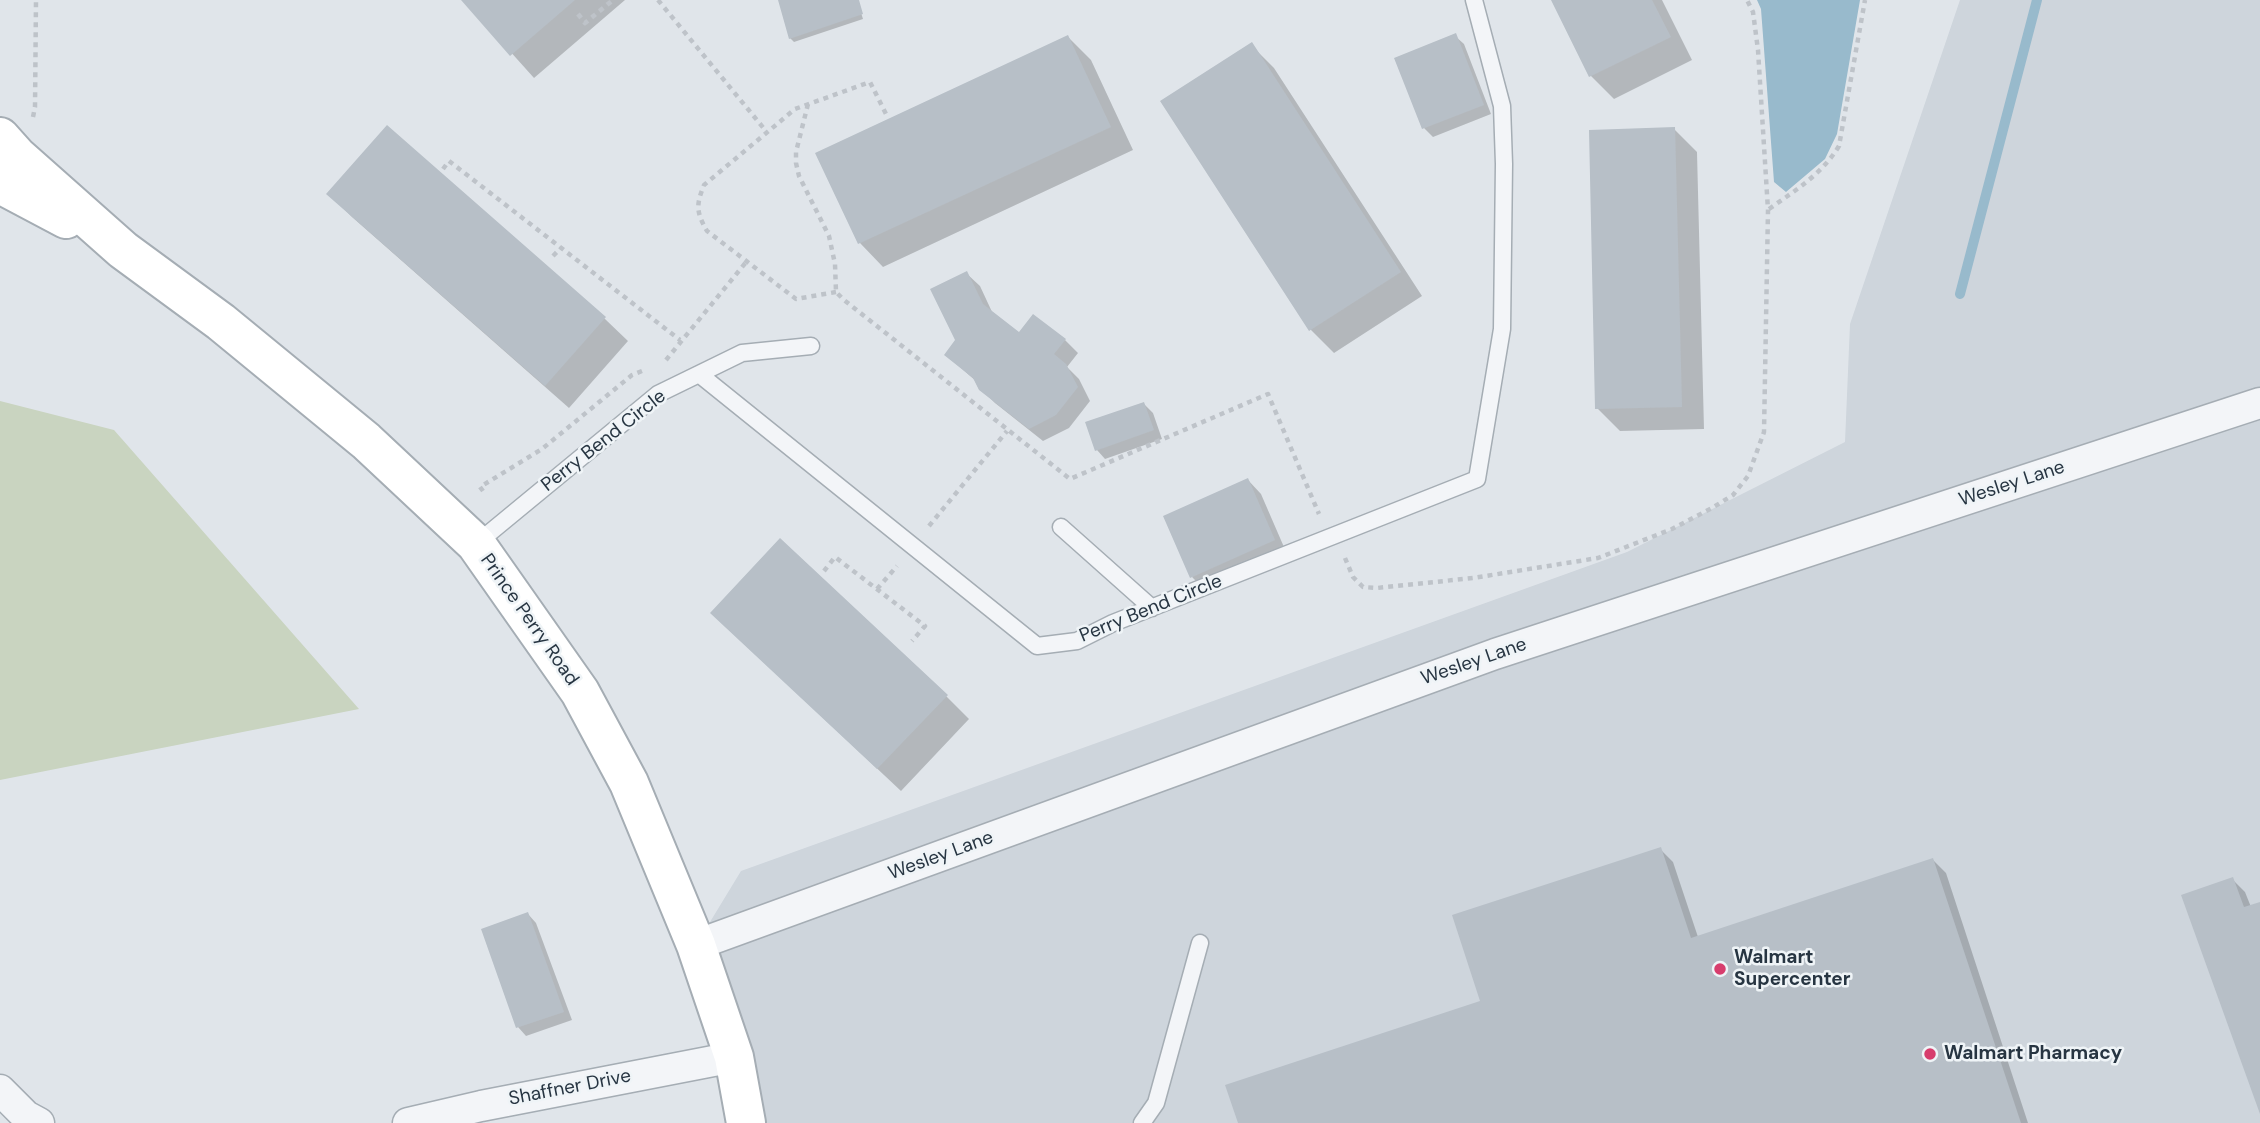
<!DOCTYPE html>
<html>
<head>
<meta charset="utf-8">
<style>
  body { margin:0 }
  canvas { display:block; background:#e0e5ea }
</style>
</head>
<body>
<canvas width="2260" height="1123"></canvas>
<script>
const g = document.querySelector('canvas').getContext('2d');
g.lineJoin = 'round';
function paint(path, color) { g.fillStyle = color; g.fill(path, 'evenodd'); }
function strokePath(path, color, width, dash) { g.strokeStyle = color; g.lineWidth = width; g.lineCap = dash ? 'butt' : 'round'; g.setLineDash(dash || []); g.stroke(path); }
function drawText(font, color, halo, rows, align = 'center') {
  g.font = font + ' "DM Sans",sans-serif'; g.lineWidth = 5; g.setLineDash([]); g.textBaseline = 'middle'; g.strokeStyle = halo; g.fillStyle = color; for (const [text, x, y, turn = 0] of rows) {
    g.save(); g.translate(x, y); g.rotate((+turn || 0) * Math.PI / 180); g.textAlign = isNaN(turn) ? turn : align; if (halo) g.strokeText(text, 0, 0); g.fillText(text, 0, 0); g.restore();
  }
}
paint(new Path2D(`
  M1960,0h300v1123h-1524l-40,-178 45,-74 886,-319 218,-110 5,-118z`), '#ced5dc');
paint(new Path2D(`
  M0,401l114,29 245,279 -359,71z`), '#c9d4c0');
paint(new Path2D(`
  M1757,0h103l-23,134 -12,25 -39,33 -12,-10 -13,-173z`), '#98bacc');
paint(new Path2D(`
  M464,0h161l-91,78z
  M780,0h77l6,19 -69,23 -4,-4z
  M1553,0h109l30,60 -78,39 -23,-23z
  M1455,36l9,8 27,70 -58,23 -9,-9z
  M1068,37l23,23 42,90 -250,117 -23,-24 -43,-90z
  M1251,45l23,23 148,228 -88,57 -23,-23z
  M387,127l218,192 23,22 -59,67 -217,-191 -23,-23z
  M1674,129l23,23 7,277 -84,2 -23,-23z
  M966,273l14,13 13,28 27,21 45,5 13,13 -11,14 12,12 11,22 -21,27 -26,13 -48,-38 -14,-14 -4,-7 -31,-27 11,-15z
  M1144,404l9,9 9,26 -57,20 -8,-9z
  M1248,480l13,14 26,60 -82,36 -13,-13z
  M736,636l210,60 23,23 -68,72z
  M1660,849l13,13 25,75 235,-77 13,13 82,250h-788l243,-121z
  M2232,879l13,13 6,15 9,-4v206z
  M528,914l8,9 36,97 -46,16 -8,-9z`), '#0003');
strokePath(new Path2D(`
  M1960,294l77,-294`), '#98bacc', 10);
paint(new Path2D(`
  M461,0h114l-65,56z
  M778,0h81l4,14 -74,25z
  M1551,0h101l19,37 -82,40z
  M1456,33l28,72 -62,24 -28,-71z
  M1068,35l43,92 -253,117 -43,-91z
  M1252,42l149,230 -92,59 -149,-230z
  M387,125l219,192 -61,69 -219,-192z
  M1675,127l7,280 -87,2 -6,-279z
  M967,271l16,33 36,28 14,-18 33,25 -12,15 12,10 12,23 -22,28 -27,14 -50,-39 -6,-12 -29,-23 11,-15 -25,-51z
  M1144,402l10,28 -59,21 -10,-29z
  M1248,478l27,62 -85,38 -27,-62z
  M780,538l168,157 -71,74 -167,-156z
  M1661,847l30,91 242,-80 88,265h-783l-13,-38 255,-84 -28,-86z
  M2233,877l11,30 16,-5v212l-79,-219z
  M528,912l36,100 -48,16 -35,-99z`), '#b7bfc7');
const lane = new Path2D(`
  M699,374l43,-21 69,-7
  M1061,527l91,81
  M476,544l182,-150 41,-20 338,272 40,-5 36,-18 364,-144 25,-150 2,-165 -2,-58 -28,-106
  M1142,1123l14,-20 44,-160`);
const street = new Path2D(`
  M696,945l799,-291 765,-251
  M0,1090l26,26 13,7
  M408,1123l73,-17 253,-49`);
const secondary = new Path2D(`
  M0,137l17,19 106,94 98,72 145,119 110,103 104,148 49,91 67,162 38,112 12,66
  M0,184l66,35`);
strokePath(lane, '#a5adb4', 19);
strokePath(street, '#a5adb4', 33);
strokePath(secondary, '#a5adb4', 42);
strokePath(new Path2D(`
  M658,0l108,131
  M578,14l7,9 28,-23
  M808,104l-12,48v11l3,13 30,60 6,28 1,28 8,8 226,179 198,-85 51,120
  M33,117l2,-10 1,-107
  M443,169l6,-8 231,179
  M1769,209c27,-19 53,-35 70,-63l26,-146
  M553,256l8,-8
  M836,292l-40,7 -89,-68c-11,-19 -11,-26 -3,-46l91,-76 75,-27 16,32
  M666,360l81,-99
  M483,491l-3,-4 62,-38 90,-74 10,-4
  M929,526l78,-95
  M1345,558l8,19 10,10 14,1 96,-10 125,-20 74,-29 40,-21 21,-13 15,-19 16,-44 4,-222 -10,-160 -5,-38 -6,-12
  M824,571l11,-14 90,69 -13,15
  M877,589l20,-23`), '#bec3c9', 4.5, [5, 5]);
strokePath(lane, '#f3f5f8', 16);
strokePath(street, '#f3f5f8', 30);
strokePath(secondary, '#fff', 38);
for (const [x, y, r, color] of [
  [1720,969,7,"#d73d6d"],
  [1930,1054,7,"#d73d6d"]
]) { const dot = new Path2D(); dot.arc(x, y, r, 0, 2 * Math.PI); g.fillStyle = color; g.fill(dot); strokePath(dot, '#eff4f7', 2.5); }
drawText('19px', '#273542', '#eff4f7', [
  ["Perry Bend Circle",604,441,-38],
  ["Wesley Lane",2012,484,-18],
  ["Perry Bend Circle",1151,609,-22],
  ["Prince Perry Road",529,620,55],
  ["Wesley Lane",1474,662,-19],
  ["Wesley Lane",941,856,-20],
  ["Shaffner Drive",570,1088,-11]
]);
drawText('bold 19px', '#273542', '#eff4f7', [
  ["Walmart",1734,958],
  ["Supercenter",1734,980],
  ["Walmart Pharmacy",1944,1054]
], 'left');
</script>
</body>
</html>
